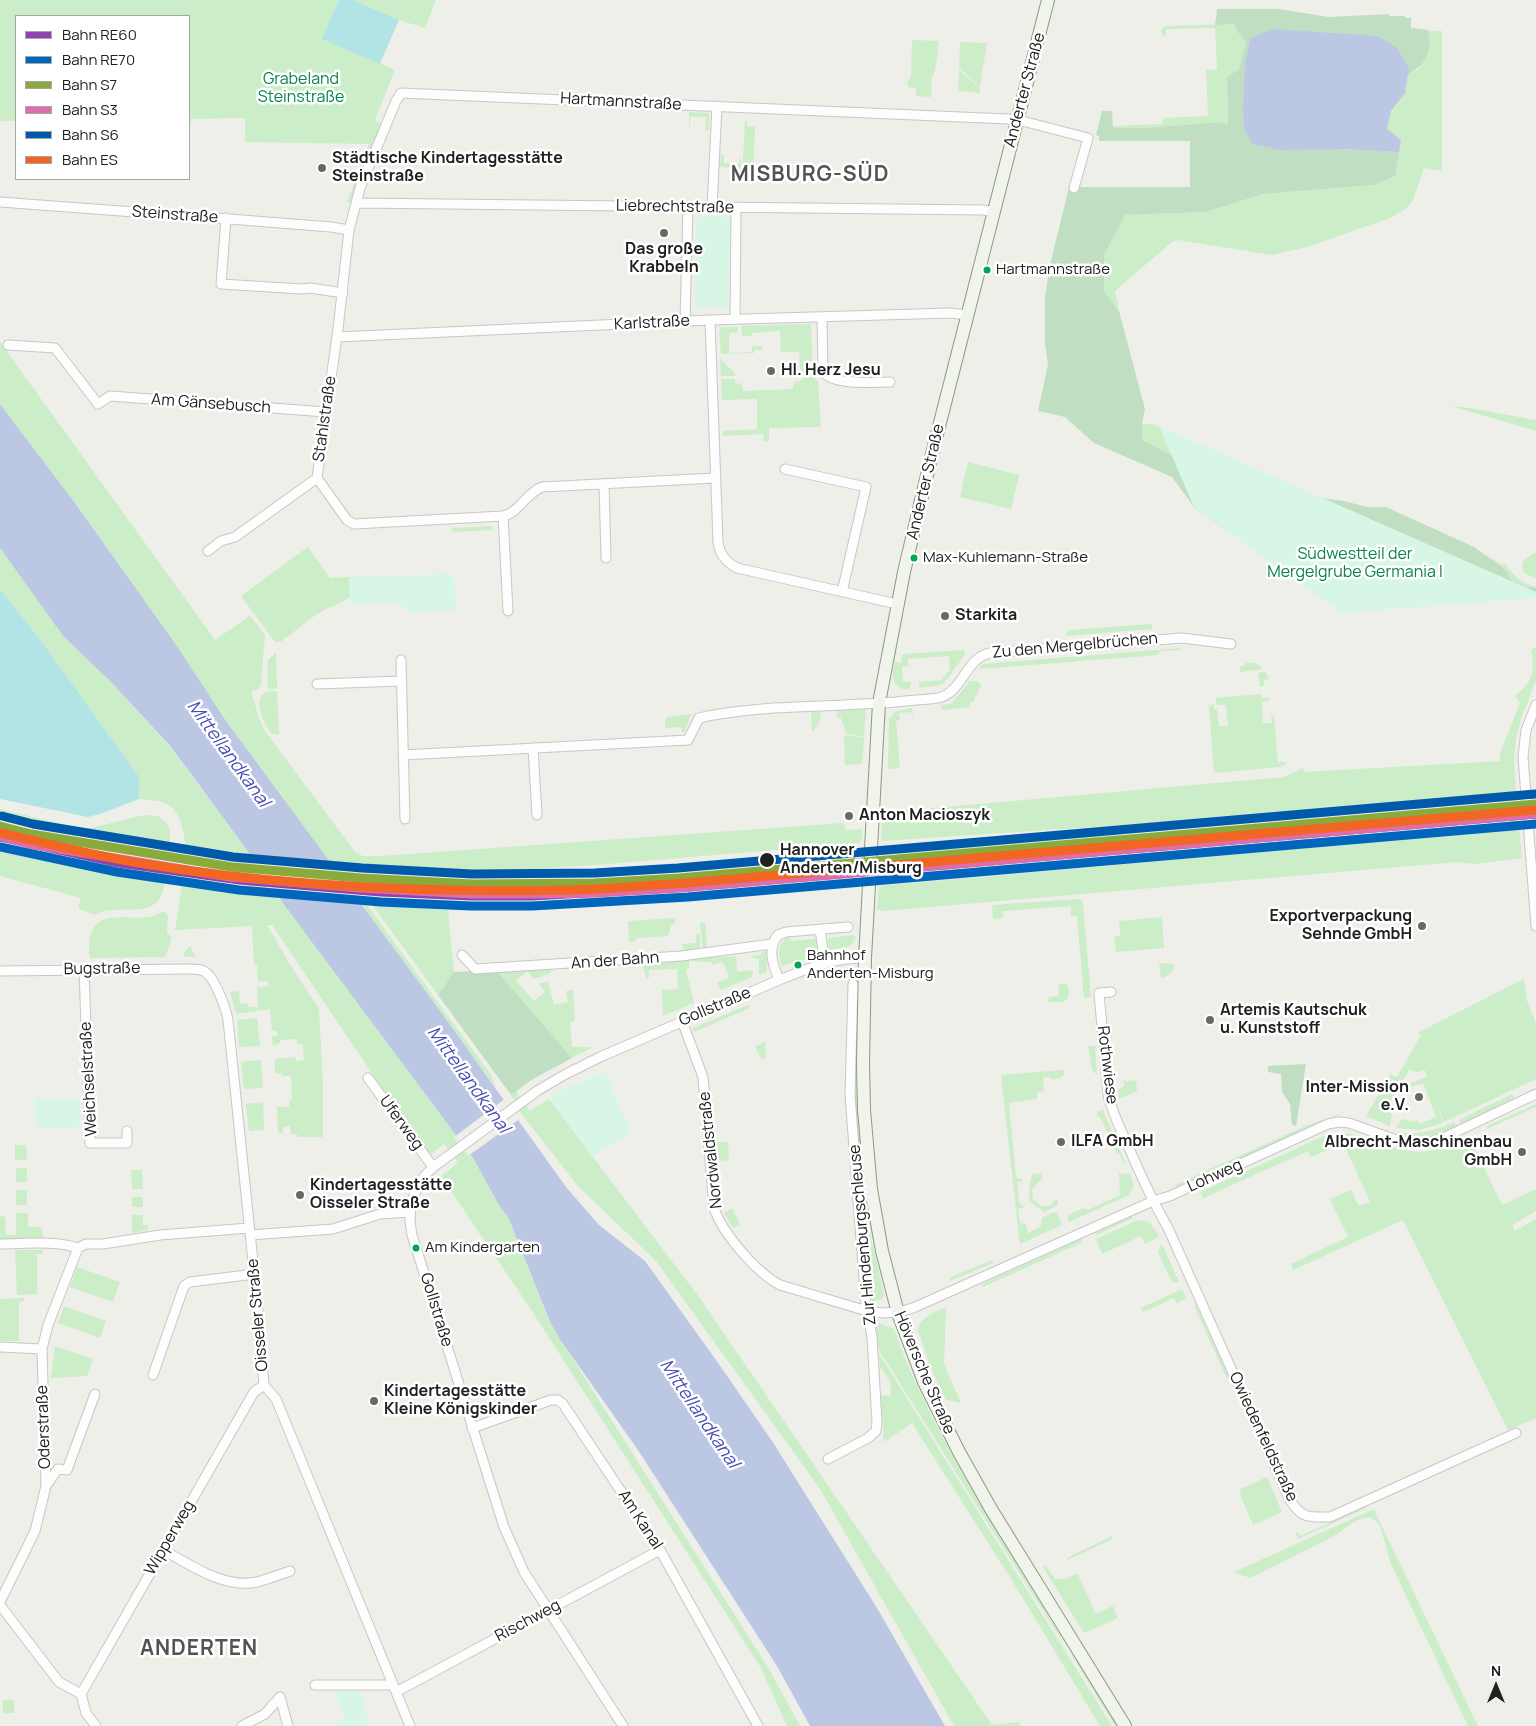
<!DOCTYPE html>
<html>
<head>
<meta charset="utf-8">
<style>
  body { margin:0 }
  #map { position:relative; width:1536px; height:1726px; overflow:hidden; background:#eeefe9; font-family:Manrope,sans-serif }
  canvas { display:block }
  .legend { position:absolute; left:15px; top:15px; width:175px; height:165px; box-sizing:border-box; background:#fff; border:1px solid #a6a6a6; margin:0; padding:6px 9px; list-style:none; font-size:15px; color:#202020 }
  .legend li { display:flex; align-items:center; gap:10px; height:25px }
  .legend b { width:25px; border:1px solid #a6a6a6 }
  .north { position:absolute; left:1471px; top:1661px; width:50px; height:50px; -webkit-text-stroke:4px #fff; paint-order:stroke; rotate:0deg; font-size:14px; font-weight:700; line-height:20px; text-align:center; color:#202020 }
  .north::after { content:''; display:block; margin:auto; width:18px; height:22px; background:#202020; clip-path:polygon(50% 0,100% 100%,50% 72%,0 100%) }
</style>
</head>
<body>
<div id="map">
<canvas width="1536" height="1726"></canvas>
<ul class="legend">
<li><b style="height:6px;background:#8e44ad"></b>Bahn RE60</li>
<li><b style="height:6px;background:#0065bd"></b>Bahn RE70</li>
<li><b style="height:6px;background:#8aab3c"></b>Bahn S7</li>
<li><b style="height:6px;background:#db6eab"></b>Bahn S3</li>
<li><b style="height:6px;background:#005aab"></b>Bahn S6</li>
<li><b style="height:6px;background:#f26522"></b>Bahn ES</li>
</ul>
<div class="north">N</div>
</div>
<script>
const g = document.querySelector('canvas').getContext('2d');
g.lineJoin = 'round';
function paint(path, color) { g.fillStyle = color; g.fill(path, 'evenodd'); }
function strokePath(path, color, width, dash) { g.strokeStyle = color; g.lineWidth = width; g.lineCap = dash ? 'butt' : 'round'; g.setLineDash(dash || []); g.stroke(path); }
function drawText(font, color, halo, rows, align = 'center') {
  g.font = font + ' Manrope,sans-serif'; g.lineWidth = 5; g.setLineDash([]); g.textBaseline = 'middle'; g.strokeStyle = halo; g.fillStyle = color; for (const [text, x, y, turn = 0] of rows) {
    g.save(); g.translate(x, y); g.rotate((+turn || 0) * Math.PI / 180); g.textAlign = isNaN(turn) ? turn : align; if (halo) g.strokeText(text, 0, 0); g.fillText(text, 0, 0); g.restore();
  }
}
paint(new Path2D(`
  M0,0h339l-16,39 72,31 -19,47v4l6,2 -32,79h-3l22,-58 -124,-2v-24l-54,1v4h-2v-107h-173v105h-16z
  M353,0h83l-11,28 -26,-8z
  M1235,24v4l11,15 -7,26 -12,8 1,48 -8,-3 -77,6h-30v-2l50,-2v-6l45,-2 -2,-46 11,-1 -2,-41 -47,1 -2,1v7l-4,-2 -1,-5 5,-4z
  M1428,31h14v140l-18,-3 -11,32 -6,8 -17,10 -83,29 -35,8 -94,-15 -5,1 -58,50 4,20 -15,-20v-36l21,-40 81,-3 57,-18 111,-9 20,-9 7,-36 -14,-11 4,-18 14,-18 2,-18 12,-6 10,-32z
  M912,40l27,1 -4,30 -3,6 -1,20 -15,-1v-8l-8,-1v-3l-1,-1 4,-7z
  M960,42l27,1 -7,44 -21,-19z
  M959,70l21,18v5l-22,-2z
  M689,112l19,1 1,2v15h-4l1,-13h-16v10h-1z
  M745,121h2v5l8,1 -2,50h-11z
  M721,154l3,1v8l15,1v-5h2v13h-6l-1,-4 -14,-1z
  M811,324l2,54 5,3 3,46 -52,1v13h-5l-1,-7 -40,2v-5l34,-2v-30l-35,1 -1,-21h14v4l7,1 1,7 50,-2 1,-7 6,-1 4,-4 -1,-5 -3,-3 -1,-17h-18l-1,-21 -28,2v3h-10l-1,-10z
  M722,327h16v5l-9,1v20l23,-1v-6h10v4h-8v3l-33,1 -2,-23z
  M0,342l215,298 35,-24 15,19 -4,50 -2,4 -8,2 8,27 6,13 90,121 8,4h19l462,-33 2,7 16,-1v9l-3,5 -263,22 -103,6 -34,1 -78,-3 -50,-5 -105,-143 -47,-72 -104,-146 -75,-99z
  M720,359l15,14v3h-14z
  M1451,406l19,2 66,12v11z
  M1142,424h11l16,8 58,64 -85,-56z
  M968,462l51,13 -8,34 -51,-12z
  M491,526l2,4 -40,2 -1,-4z
  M308,547l22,31 19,-1 1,19c-8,8 -21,10 -31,17 -14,9 -26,20 -39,29h-5l-34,-46z
  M0,548l63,88 48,46 59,65 74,99 41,60 188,252 26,47 10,14 41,104 219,346 31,57h-13l-26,-58 -229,-357 -91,-135 17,-13 -14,-19 -16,12 -156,-231h-5l22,38 30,46 4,76v52h-26v-3h-6l-1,-8 -7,1v6h-5l-1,-26h12v-8h3l-1,-23h-9l-1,-3h-6v-14l20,-2 1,4 8,-1 -1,-16h-6v-5l-17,1v3l-7,3 -1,-10h5v-5h-5l-2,-22 -34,5 -6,-22 9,-1 1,13 8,-1 1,4h9l-1,-20 12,-1 -1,-5 -10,1 -1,-17h-3l-2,-39 -77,4 7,-45 51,6 14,3 1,-17 -16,-4 1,-20 -47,-4c-2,-16 -5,-42 -24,-47 -7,-2 -16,-2 -23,-3l1,-21 -101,-140 -39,-49z
  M1536,552v26l-12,-5 -2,-7 2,-6z
  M1483,553l18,11h4c9,11 16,21 31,22v2l-10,-1 -13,-5 -7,-12z
  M1152,624v5l-87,7 4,-6z
  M1536,647v33l-15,39 -5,19 -2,22 2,34 -197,18 -438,29 1,-21h6v-8l396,-35 19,-9 1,4 196,-11v-8l20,-50 -5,-7c17,-13 21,-25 16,-46z
  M1181,648v2l-21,1 -2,4 -179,14 4,-5z
  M965,650l-1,6 -21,28 -7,2 -17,2v-6l23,-2 8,-11 -1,-13 -41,3 1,7 -7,1 1,15h8l-1,7c-19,0 -18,-13 -15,-27l6,1 1,-7 1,-2z
  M276,653l1,35 -8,1 -2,-3 1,-26z
  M1245,663h12l5,6 -22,3v-6h5z
  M1265,672l4,6 -6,4 2,3 -5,2 -2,-14z
  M970,681h8l3,5 -8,16h-3v5l-28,3 -1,-5 10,-1z
  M277,691l2,43h-7c-8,-10 -20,-32 -7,-42z
  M1261,694v4l8,-1v4l-7,1 1,21h9l-1,-7 3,-1 4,47h8v2l-6,3 -66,6 -5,-67 5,-2v5h3l2,17h9l-2,-21h-9l-2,-7z
  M912,708l1,11 -2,-7 -12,1 1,7 -4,1 4,47 -12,1 1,-51 7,-7z
  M866,709l-2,28 -18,-4 -5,-15h-4v-7z
  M811,712h10c0,8 -3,14 -9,20z
  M691,714l-6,18h-3l-1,-5 -16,1v-8l3,-3z
  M845,735l19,3 -2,26 -17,1 -1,-27z
  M0,809l75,18 16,1 53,-13 14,1 10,9 2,6v16l-123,-21 -47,-11z
  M1519,829l3,29 -48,6 -17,-2 -574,49 -6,-2 2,-23z
  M1117,832l1,5 -222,19v-8z
  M0,852l165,31c-8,43 -43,17 -71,32l-16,-7 3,-10 -81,-22z
  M1077,899h3l3,4 8,94 -7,1 -7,-82h-6v-10l-68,5v7l-10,1 -1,-14z
  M360,904l7,1 124,170 5,13z
  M375,904l73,6 6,62 -16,23 -65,-89z
  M164,911l4,4 -1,17 5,6 -7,19 -75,1c-3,-16 0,-38 20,-40 13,-2 26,1 39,-1 5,-1 10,-4 15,-6z
  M1162,917l2,31 -48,4 -2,-16h6l-1,-15z
  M675,918v6l-5,1v7l-3,4 -31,2v3l-7,1 -1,-21z
  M705,922l2,27 -4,1 -3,-27z
  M696,934h4v16l-15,2 -3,-8 14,-1z
  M854,935l2,3 -6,8 -21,5 -1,-13z
  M788,937l3,4 25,-2 1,15 -1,2 -34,10c-4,-11 -5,-22 6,-29z
  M190,946l6,11h-12l1,-6z
  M766,951l1,19 -1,3 -7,1v-16h-6l-1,-2 9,-1v-2z
  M736,956l1,16 16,-2 -1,7 -31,13 -4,-8 5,-1 7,-4 -7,-16 -9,4 -2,-3 -22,-1v8l-3,1 8,33 -31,13 -1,-26 16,-1 -1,-20 -28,1v8l-3,1 -4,-17z
  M1159,963l15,1c0,8 -6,13 -13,14z
  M551,966v7l-17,6 -7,-8 -11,10 18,20 11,-9 -6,-8 9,-3 6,24 14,-3 -2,-11 7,-1 2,31 -5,1 2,25h19v1l-19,10 -76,-88z
  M1524,979l3,22 9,22v56l-92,43 -7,-18 6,19 -23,7 -24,-2 6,-9 13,3 1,-4 3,6 17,-7 -13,-34 -15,5 3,-5 16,-6 -2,-7 -9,2 -7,-2 -23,40 6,4 -2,12 -24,-10 24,-42 7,3 24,-42 -4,-2z
  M857,982l1,1 1,3 -1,85 5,110 6,48 15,65 -2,5 -10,3 -18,-202z
  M1060,984h6c3,4 4,11 1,16l-5,2h-14l1,-5 10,-1 -1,-10z
  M748,1005l2,3 -56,24 -1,-4z
  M257,1018l3,28 -21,1 -2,-27z
  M764,1042h1l1,14 -4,4 -7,-13z
  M1088,1046h7l2,29 -5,-5z
  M261,1060l2,28 -19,1 -3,-27z
  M1062,1070l2,1 1,4 -4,1v2l-10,1 -1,-2h-7l1,14 -7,1v7l-28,4 7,75 6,1v3l-5,-1 2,22 6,4 -7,2 2,14 6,1 2,9 13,-7 1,-8 12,-6 3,2 5,11 -42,19 -19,-169z
  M1123,1078l3,4 8,-2 2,1 1,10 -18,8 -1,-9 6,-4z
  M516,1091l14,20 19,-12 150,198 293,428 26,-3 3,4h-67l-134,-237 -164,-228 -78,-75 -55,-70 -12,-21z
  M1512,1094l2,4 -53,26 -2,-4z
  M263,1102l1,28 -15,1 -3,-27z
  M1536,1104v4l-1,-1 -48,22v-3z
  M1103,1110l22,52 -1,2 -5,-10h-2l-16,-35 -4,-4 1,-4z
  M1339,1114v1l-14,5 -149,67 -1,-2 130,-59z
  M1455,1122l1,4c-22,10 -35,14 -59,8v-2c22,4 38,-2 58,-10z
  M1339,1133c31,0 57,23 90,18 12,-1 24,-9 35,-14h5l33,68 34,-16v22l-24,14 3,6 21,-12v199l-28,12 -105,-210 -110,50 -2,-6 57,-27 -18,-38 21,-9 8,16 11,-4z
  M1324,1136l6,13 -19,8 -3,-6 -105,47 -3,-6z
  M728,1142l1,19 -12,-1 -1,-17z
  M15,1145h11l1,15h-12z
  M16,1168h11v14h-11z
  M131,1170h11l1,19h-11z
  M1041,1173l1,7 -3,1 -7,8 1,10 9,8 10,-2 5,-7 1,7 -14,7 -14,-11c-2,-10 0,-17 2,-27z
  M1119,1173l11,1 4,12 -5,9 -60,27 -2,-5 1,-2 15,-7 5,2 32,-15z
  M16,1190h11v15h-11z
  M132,1197h11v10h-11z
  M732,1208l8,16 -7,4 -9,-15z
  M16,1213h12v14h14l1,13 -43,1v-24l5,-1 1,19h10z
  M132,1215h11v10h5v5l-16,3z
  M1132,1216l1,2 -36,17 -1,-2z
  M1141,1220c10,1 14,9 18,17l-14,7 -4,-8 -39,18 -6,-15 40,-18z
  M1081,1239l2,3 -100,45 -1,-3z
  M1162,1244l17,38 -5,1 -3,-3 -13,-28 1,-5z
  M15,1250h28v4h-6v40l-20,1z
  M992,1260l1,3 -43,18 -1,-3z
  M77,1267l43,15 -7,20 -43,-15z
  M1182,1289l4,9 -9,6 -3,-6 -31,14 -2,-4z
  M24,1298v3l-5,1v39h-19v-42z
  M1196,1305l33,73 -2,1 -33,-73z
  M64,1306l42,15 -6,17 -42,-15z
  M946,1307l-2,57 17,39 -15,-3 -16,-34 -12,-36c2,-13 18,-18 28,-23z
  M878,1323l16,6c6,15 11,31 18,46 41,91 98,176 149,262l1,4 -183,-291 -4,-24z
  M55,1346l38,13 -6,17 -36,2z
  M879,1354l1,1 232,371h-12l-87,-144 -101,-159 -28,19 -3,-46 10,-1 -1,-14 -10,-14z
  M1267,1477l15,35 -29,13 -14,-33 2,-1 -1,-2z
  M1365,1507l1,1 -68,31 -2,-6 2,-1 2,4z
  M1374,1509l3,7 101,210h-10l-77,-162 -11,-38 -4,-5 -7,-4 -12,3 -21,15 -86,43 -16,-6z
  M1112,1536v3l-44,21 -1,-2z
  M1046,1566l9,13h11l11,-6 19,41 17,-8 5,12 -34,15 -41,-66z
  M1070,1652l4,4 44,70h-3z
  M3,1700h11v13h-11z`), '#cbedc7');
paint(new Path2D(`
  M1217,9h62l50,8 60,-3v2h16v2h6v10l17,2c5,21 -2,35 -21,45l2,-7 -164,20 -1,41 99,20 56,3 -4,24 -21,9 -111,9 -57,18 -81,3 -21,40v36l15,20 26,98 -3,15v16l52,27 117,30 33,4 23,6h19l88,40 32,23 7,12 13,5 10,1v8l-306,-63 -36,-26 -22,-30 -78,-34 -29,-26 -27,-6 10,-46 -3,-22v-46l5,-32 19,-78h121v-46h-91v-5l-3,-1 6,-24h10l1,17h30l77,-6 8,3 -1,-48 12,-8 7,-26 -11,-15v-4l-20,1z
  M496,970l76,88 -39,21 -22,16 -73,-100 16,-23z
  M1306,1064l-10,62 -4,-1 -2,-21 -8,-12 -1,-18 -13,-2v-6z`), '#c0dfc2');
paint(new Path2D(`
  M697,216l29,1 4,4 -2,84 -2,2h-31z
  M1159,426l377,166v6l-194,15 -148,-106z
  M454,574l2,36 -46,2 -11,-10 -49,3 -1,-28z
  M605,1071l26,62 -39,24 -43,-58 18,-11z
  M35,1099h44l1,28 -45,1z
  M334,1690l27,1 8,35h-32l-1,-2 9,-4z`), '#d7f6e5');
paint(new Path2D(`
  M339,0h14l46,20 -19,44 -58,-25z
  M0,589l39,49 101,140 -1,21 -39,15 -12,3 -88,-18z`), '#b3e4e5');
paint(new Path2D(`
  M1272,29l106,7 19,12 12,20 -4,25 -14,18 -4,18 14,11 -2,12 -56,-3 -63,1 -27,-6 -9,-15 -1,-20 2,-47 6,-24z
  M0,404l75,99 104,146 47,72 217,294 123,172 33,38 46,36 71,99 56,81 105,167 68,118h-135l-33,-60 -139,-216 -79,-112 -9,-16 -41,-103 -10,-14 -26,-47 -188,-252 -41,-60 -73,-99 -60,-65 -48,-46 -63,-88z`), '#bcc8e3');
paint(new Path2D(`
  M248,857l87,8 13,19 -87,-8z
  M262,878l87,7 14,19 -88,-7z
  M506,1098l15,20 -53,38 -14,-19z`), '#eeefe9');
const street = new Path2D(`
  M0,202l242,18 89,7 18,3
  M356,203l627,7 11,2
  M712,208l5,-102
  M226,218l-5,66 81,5 8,-1 33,5
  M822,317l1,54c8,15 51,11 67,11
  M735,319l1,-111
  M710,320l8,222c2,13 7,19 19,26l160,36
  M685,321l3,-114
  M337,337l373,-17 240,-7 18,2
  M8,345l47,3 43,56 12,-8 216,16
  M785,469l81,18 -24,105
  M715,478l-173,9c-16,6 -23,26 -39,29l-149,8 -7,-4 -30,-42 21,-149 11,-99 11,-42 36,-87 5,-8 607,26 18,3 62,16 -14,50
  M604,484l2,74
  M503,516l5,95
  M208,551l13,-10 14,-4 82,-59
  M401,660l4,159
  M317,684l85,-3
  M1536,705l-10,25 -3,27 13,169
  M533,748l4,67
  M403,755l285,-15 11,-22c25,-6 50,-8 75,-10 41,-2 81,-3 122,-6 14,-2 28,-2 42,-4 25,-5 27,-40 52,-45l192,-15 49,6
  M820,929l5,35
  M462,955l13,14 206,-13 91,-12
  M84,969l6,174h37v-12
  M0,971l188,-2c6,0 11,0 16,2 11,6 22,38 24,49l30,290 6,75
  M779,980c-6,-15 -12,-32 -1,-45l8,-3 62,-5
  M1111,992l-12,1 9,101c4,19 13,36 21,54 12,28 24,54 39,80l122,272c12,19 19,17 40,17l186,-84
  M682,1021l21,56 11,131c8,25 43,65 66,77l77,23c20,7 36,6 56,0l240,-107 17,-5 158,-72 11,-2 10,1 50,18 27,2 17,-5 93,-44
  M368,1078l65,89
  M250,1235l83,-6 47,-15 30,-2
  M0,1244c25,0 54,-4 78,4
  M0,1347l42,2
  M153,1375l31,-89 6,-4 65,-8
  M264,1385l12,14 134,327
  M472,1428l79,-28h7l5,4 97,146 98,176
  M828,1459l40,-21 8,-7 1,-9 -5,-85 -6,-32 -16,-210 3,-111
  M46,1486l12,-17 9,1 28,-76
  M163,1550c28,15 61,39 94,32 11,-3 22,-7 33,-11
  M0,1602l35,-71 11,-45 -4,-137 6,-24 30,-77 8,-4h17l57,-9 89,-7
  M0,1605l59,77 22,12 5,19 10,13
  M315,1685h78
  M396,1692l264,-142
  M81,1694l173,-302 10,-7
  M280,1697l8,29
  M242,1726l23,-12 15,-17
  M623,1726l-99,-154 -20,-45 -92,-292 -2,-14 1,-18 6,-15 9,-14 10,-9 101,-74 27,-16 36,-18 179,-77c27,-11 57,-23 86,-22`);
const secondary = new Path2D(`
  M1048,0l-115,450 -29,122 -25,131 -14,255 -2,105 1,47 7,79 11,62 16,62 26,69 35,70 32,57 134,217`);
strokePath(street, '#c7c7c5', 11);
strokePath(secondary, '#8c9a7f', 14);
strokePath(street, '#fcfdfc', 9);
strokePath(secondary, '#f0f4ec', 12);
strokePath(new Path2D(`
  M0,837l119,26 121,17 141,12 91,4h60l155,-9 849,-73`), '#8e44ad', 9);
strokePath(new Path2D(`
  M0,847l117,25 122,18 142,12 90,4h61l156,-9 848,-73`), '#0065bd', 9);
strokePath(new Path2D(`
  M0,826l31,8 201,33 129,11 111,6 123,-1 84,-5 857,-74`), '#8aab3c', 9);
strokePath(new Path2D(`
  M0,836l29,8 201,33 130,11 111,6h67l58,-1 84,-5 856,-74`), '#db6eab', 9);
strokePath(new Path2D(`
  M2,816l31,8 200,33 129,11 110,6 123,-1 83,-5 857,-74`), '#005aab', 9);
strokePath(new Path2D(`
  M2,833c46,11 91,22 137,30 143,24 289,30 434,27 38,-1 76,-5 113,-7l849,-73`), '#f26522', 9);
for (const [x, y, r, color] of [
  [322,168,5,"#686866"],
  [664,233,5,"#686866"],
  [987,270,4.5,"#00a651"],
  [771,371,5,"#686866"],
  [914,558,4.5,"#00a651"],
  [945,616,5,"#686866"],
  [849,816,5,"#686866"],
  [767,860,8,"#202020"],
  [1422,926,5,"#686866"],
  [798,965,4.5,"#00a651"],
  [1210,1020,5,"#686866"],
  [1419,1097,5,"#686866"],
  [1061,1142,5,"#686866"],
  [1522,1152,5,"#686866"],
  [300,1195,5,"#686866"],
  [416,1248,4.5,"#00a651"],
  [374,1401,5,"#686866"]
]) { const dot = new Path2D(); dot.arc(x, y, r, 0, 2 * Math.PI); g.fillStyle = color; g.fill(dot); strokePath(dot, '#fff', 2); }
drawText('15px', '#202020', '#fff', [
  ["Hartmannstraße",996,270],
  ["Max-Kuhlemann-Straße",923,558],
  ["Bahnhof",807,956],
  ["Anderten-Misburg",807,974],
  ["Am Kindergarten",425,1248]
], 'left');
drawText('16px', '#08854b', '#fff', [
  ["Grabeland",301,80],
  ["Steinstraße",301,98],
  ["Südwestteil der",1355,555],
  ["Mergelgrube Germania I",1355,573]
]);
drawText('16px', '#202020', '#fff', [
  ["Anderter Straße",1025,90,-75],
  ["Hartmannstraße",621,102,3],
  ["Liebrechtstraße",675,207,1],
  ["Steinstraße",175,215,4],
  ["Karlstraße",652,323,-3],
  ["Am Gänsebusch",211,404,4],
  ["Stahlstraße",325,419,-82],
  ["Anderter Straße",926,482,-77],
  ["Zu den Mergelbrüchen",1075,646,-5],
  ["An der Bahn",615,961,-4],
  ["Bugstraße",102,969,-1],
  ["Gollstraße",715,1007,-23],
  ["Rothwiese",1107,1065,83],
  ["Weichselstraße",89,1079,-93],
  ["Uferweg",401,1123,54],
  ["Nordwaldstraße",711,1150,-96],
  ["Lohweg",1215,1176,-24],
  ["Zur Hindenburgschleuse",863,1235,-95],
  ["Gollstraße",436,1310,73],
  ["Oisseler Straße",258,1315,-95],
  ["Höversche Straße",924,1373,67],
  ["Oderstraße",44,1427,-92],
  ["Owiedenfeldstraße",1263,1437,65],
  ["Am Kanal",640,1520,57],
  ["Wipperweg",170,1538,-60],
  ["Rischweg",528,1621,-28]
]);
drawText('bold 16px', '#202020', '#fff', [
  ["Städtische Kindertagesstätte",332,159],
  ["Steinstraße",332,177],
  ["Das große",664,250,"center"],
  ["Krabbeln",664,268,"center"],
  ["Hl. Herz Jesu",781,371],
  ["Starkita",955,616],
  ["Anton Macioszyk",859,816],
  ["Exportverpackung",1412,917,"right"],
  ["Sehnde GmbH",1412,935,"right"],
  ["Artemis Kautschuk",1220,1011],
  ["u. Kunststoff",1220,1029],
  ["Inter-Mission",1409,1088,"right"],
  ["e.V.",1409,1106,"right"],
  ["ILFA GmbH",1071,1142],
  ["Albrecht-Maschinenbau",1512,1143,"right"],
  ["GmbH",1512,1161,"right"],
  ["Kindertagesstätte",310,1186],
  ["Oisseler Straße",310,1204],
  ["Kindertagesstätte",384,1392],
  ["Kleine Königskinder",384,1410]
], 'left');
drawText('bold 16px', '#202020', '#fff', [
  ["Hannover",780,851],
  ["Anderten/Misburg",780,869]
], 'left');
drawText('italic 18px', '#494db4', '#fff', [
  ["Mittellandkanal",228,754,54],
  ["Mittellandkanal",468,1080,54],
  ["Mittellandkanal",699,1414,56]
]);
g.letterSpacing = '1px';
drawText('bold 21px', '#535353', '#fff', [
  ["MISBURG-SÜD",810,175],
  ["ANDERTEN",199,1649]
]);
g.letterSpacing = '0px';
</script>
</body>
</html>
